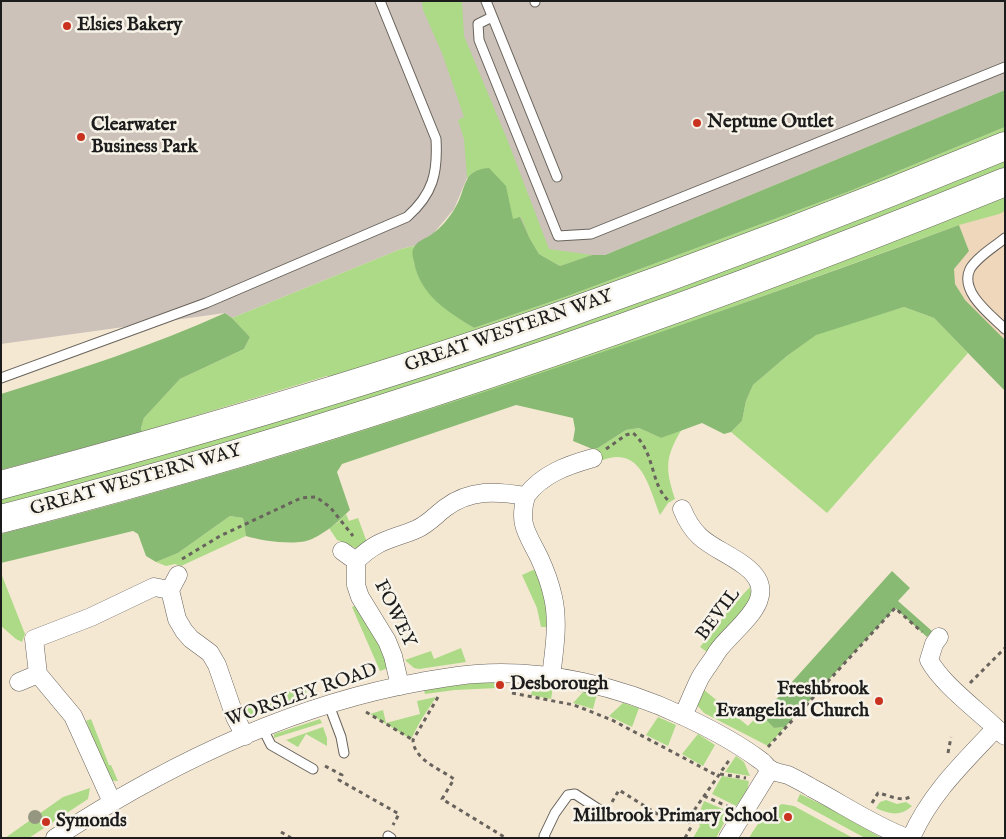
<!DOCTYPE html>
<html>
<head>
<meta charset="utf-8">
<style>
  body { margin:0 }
  #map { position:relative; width:1006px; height:839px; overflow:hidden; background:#f5e8d3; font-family:"IM FELL English",serif }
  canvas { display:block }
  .frame { position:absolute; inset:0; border:2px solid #1c1c1c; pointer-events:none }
</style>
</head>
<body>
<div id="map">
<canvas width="1006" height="839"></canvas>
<div class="frame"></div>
</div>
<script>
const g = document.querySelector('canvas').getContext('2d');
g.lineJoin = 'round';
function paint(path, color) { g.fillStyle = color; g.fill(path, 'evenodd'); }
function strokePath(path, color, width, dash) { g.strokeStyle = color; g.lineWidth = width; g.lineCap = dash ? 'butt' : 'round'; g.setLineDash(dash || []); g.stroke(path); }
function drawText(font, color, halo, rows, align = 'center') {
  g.font = font + ' "IM FELL English",serif'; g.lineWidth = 5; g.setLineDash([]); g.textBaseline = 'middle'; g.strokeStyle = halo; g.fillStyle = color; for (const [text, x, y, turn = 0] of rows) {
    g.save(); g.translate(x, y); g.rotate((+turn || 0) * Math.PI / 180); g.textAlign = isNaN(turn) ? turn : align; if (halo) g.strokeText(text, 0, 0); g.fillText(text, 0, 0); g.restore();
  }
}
paint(new Path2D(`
  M1005,204v151l-73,-69 37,-35 -10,-26z`), '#eed7bb');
paint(new Path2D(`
  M1,1h1004v89l-400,165h-13l-32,11 -93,-88 -13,31 -21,25 -19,12 -13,3 -169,69 -7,-5 -224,31z`), '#ccc2b9');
paint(new Path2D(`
  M422,1h40l2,35 43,103 42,110 43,6 -32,11 -21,-12 -10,-17 -8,-20 -8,3 -38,-49 -8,7 -3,-39 -6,-19 6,-3 -22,-64 -19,-43z
  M1005,127v6l-119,51 -417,152 -131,41 -11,-1 -185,56 -1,-4 3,-10 36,-39 64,-30 6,-12 -18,-19 169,-69 13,-3c-2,6 -1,12 1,19 6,29 35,48 59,63l91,-31 285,-106z
  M1005,158v13l-432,163 -308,100 -264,74v-12z
  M1005,194v17l-6,3 -40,11c-119,43 -238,87 -357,128 -198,69 -399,128 -601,181v-4z
  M904,307l30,11 34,35 -141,160 -96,-81 11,-11 4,-20 7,-16 34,-29 29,-22z
  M639,428l22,10 21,-9c-17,28 -17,39 -7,70l-7,4 -8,12c-12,-30 -19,-71 -60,-54l-10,-13h8l28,-18z
  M346,514l3,7 9,-3 10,27 -10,4 -21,-9 -8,-12 8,-5z
  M230,516l13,2 3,18 -65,30 -6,-2 -9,2 -10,-4 22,-9z
  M533,570l5,2 9,38 1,17h-7l-4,-19 -15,-33z
  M1,573l24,61 -3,8 -6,-3 -15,-13z
  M750,587l2,11 -3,8 -42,46 -7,-5 33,-42z
  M357,605l21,33 10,30 -8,3 -28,-64z
  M461,648l5,14 -47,7 -5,-1 -9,-8 26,-9 3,8z
  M497,681v7l-42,2 -30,4 -1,-4 35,-5z
  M304,686l5,11c-21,8 -43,19 -66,17l-1,-5z
  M533,686l20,2 -2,11 -20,-4z
  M703,689l45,37 12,-13h4l3,8 7,7 11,-1 -17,19 -64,-33 -8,-9z
  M584,691l13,3 -4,15 -20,-6z
  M436,697l-15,23 -10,19 -41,-25 13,-4 3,13 34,-9 -3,-13z
  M623,703l16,5 -7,19 -23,-11z
  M658,717l18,8 -8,21 -22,-11z
  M91,719l18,46h2l7,16 -12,-1c-9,-20 -11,-40 -20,-59z
  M320,719l2,4 -48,15v-4z
  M323,727l4,11v8l-21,-12 -8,13 -12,-7z
  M698,734l17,11 -12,21 -21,-12z
  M736,756l8,6 6,14 -25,-4z
  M722,776l27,5 -2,10 -11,15 -24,-12z
  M90,788l-2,11 -59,39h-24l58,-41z
  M800,794l27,13 55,31h-17l-68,-37z
  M886,800l11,4 9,-2 6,4c-12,11 -23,8 -36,2l4,-6z
  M704,801l26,11 -14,26h-23l7,-12 -3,-8z
  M782,804l12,2 59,32h-104c10,-17 16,-24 33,-34z`), '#acda86');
paint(new Path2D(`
  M1005,90v37l-155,64 -285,106 -91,31c-26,-16 -54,-33 -60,-66 -1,-4 -3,-11 0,-15 3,-6 13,-9 18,-13 9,-6 18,-17 23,-26 12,-19 6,-38 34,-40l17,18 7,33 7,-2 9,20 10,17 21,12 32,-11h13z
  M959,225l10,26 -15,18 1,15 10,16 40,40v51l-71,-73 -30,-11 -88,28 -29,21 -34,29 -7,16 -4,20 -11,11 -7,2 -22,-11 -41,15 -22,-10 -13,2 -28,18h-8l-17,-7 2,-12 -2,-11 -57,-13 -174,59 -5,8 13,38c-11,11 -23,22 -38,29 -14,7 -51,2 -66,-3l-3,-18 -13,-2 -52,37 -22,9 -10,-6 -8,-22 -5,-3 -132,32v-29c326,-83 643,-193 958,-309z
  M225,313l7,5 18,19 -6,12 -64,30 -36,39 -3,10 1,4 -141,38v-76c76,-24 151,-48 224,-81z
  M892,571l18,17 -12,13 34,30 -5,6 -32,-29 -110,119 -11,1 -7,-7 -3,-8z`), '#89ba73');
const lane = new Path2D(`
  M486,1l71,176
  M535,1v1
  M492,17l-14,7 1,16 79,196 33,-2 414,-167
  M1005,238c-11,9 -28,19 -35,31 -11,23 21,46 35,60
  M1,378l205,-75 201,-86c26,-23 31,-44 29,-78l-56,-138
  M329,705l12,32 3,16
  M263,729l8,16 42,24
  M388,836l3,2
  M545,838l-1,-2 11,-23 13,-18 7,-1 28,18`);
const street = new Path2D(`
  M526,496c16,-22 42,-31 67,-38
  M682,509c15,37 35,36 63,57 41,31 -11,61 -28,86 -5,9 -12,17 -17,26 -6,12 -11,25 -17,38
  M342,551l14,10
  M170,590l8,-15
  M939,637l-5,7 -5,16c13,24 47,49 67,68
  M19,682l19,-8
  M400,686l-7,-30 -6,-15 -27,-44 -4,-12v-24c22,-22 35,-21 61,-32 11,-5 19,-14 28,-21 25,-19 52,-17 81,-12 -8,28 1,37 13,61 6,13 11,26 14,40 6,26 1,54 -2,80
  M112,802l-39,-86 -35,-42 -4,-35 57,-22 63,-30 16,3 7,29 7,12 7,8 19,14 7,12 18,52 10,19
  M55,838c110,-72 235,-133 365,-156 19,-3 37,-7 56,-8 70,-5 144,12 207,42 26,12 54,27 77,44 4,2 6,7 10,9 5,4 12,4 18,6 8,4 16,8 24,13 32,17 61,37 95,50
  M728,838l42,-68
  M911,838c19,-44 53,-76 85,-110l9,8`);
const primary = new Path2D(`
  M1,485c187,-50 373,-104 556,-168 151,-53 300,-110 448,-171
  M1,519c342,-88 677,-204 1004,-337`);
strokePath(lane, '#68635c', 11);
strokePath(street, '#68635c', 19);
strokePath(primary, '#68635c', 29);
strokePath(new Path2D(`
  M606,449l20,-14 7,-2c23,20 17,52 36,68
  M182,559l38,-23 81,-38 15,-1 14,10 23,29
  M970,683l35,-35
  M512,693l62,12 38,15 106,56
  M438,697l-25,43c1,20 27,29 41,39l-12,20 64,39
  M366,712l47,28
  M768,747l127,-139 27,24
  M948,753l3,-16
  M325,766l17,9 -3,5 60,34 -6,11
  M720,774l26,4
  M704,796l25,11
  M612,802l7,-12 51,32
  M872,803l6,-10c11,2 24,10 33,3
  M281,832l10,6
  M685,838l6,-11 -3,-8 42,-60`), '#68635c', 3, [4, 4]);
strokePath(lane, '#fff', 9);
strokePath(street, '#fff', 18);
strokePath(primary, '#fff', 28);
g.fillStyle = '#959780';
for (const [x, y] of [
  [35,817]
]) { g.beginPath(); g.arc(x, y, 7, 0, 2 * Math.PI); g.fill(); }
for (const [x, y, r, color] of [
  [67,26,5,"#c8321e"],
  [697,123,5,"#c8321e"],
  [81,137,5,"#c8321e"],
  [500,685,5,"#c8321e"],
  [879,701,5,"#c8321e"],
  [788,817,5,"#c8321e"],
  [46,822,5,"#c8321e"]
]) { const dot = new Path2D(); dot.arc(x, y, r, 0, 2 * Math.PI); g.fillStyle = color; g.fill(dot); strokePath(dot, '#f7f3e8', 2); }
drawText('bold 19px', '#1c1c1c', '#f7f3e8', [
  ["Elsies Bakery",77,26],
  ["Neptune Outlet",707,123],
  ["Clearwater",91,126],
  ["Business Park",91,148],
  ["Desborough",510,685],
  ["Freshbrook",869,690,"right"],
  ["Evangelical Church",869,712,"right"],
  ["Millbrook Primary School",778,817,"right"],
  ["Symonds",56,822]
], 'left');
drawText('19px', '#1c1c1c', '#f7f3e8', [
  ["GREAT WESTERN WAY",509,332,-19],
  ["GREAT WESTERN WAY",136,481,-16],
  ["FOWEY",394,614,64],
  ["BEVIL",719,615,-53],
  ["WORSLEY ROAD",302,696,-19]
]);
</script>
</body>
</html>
